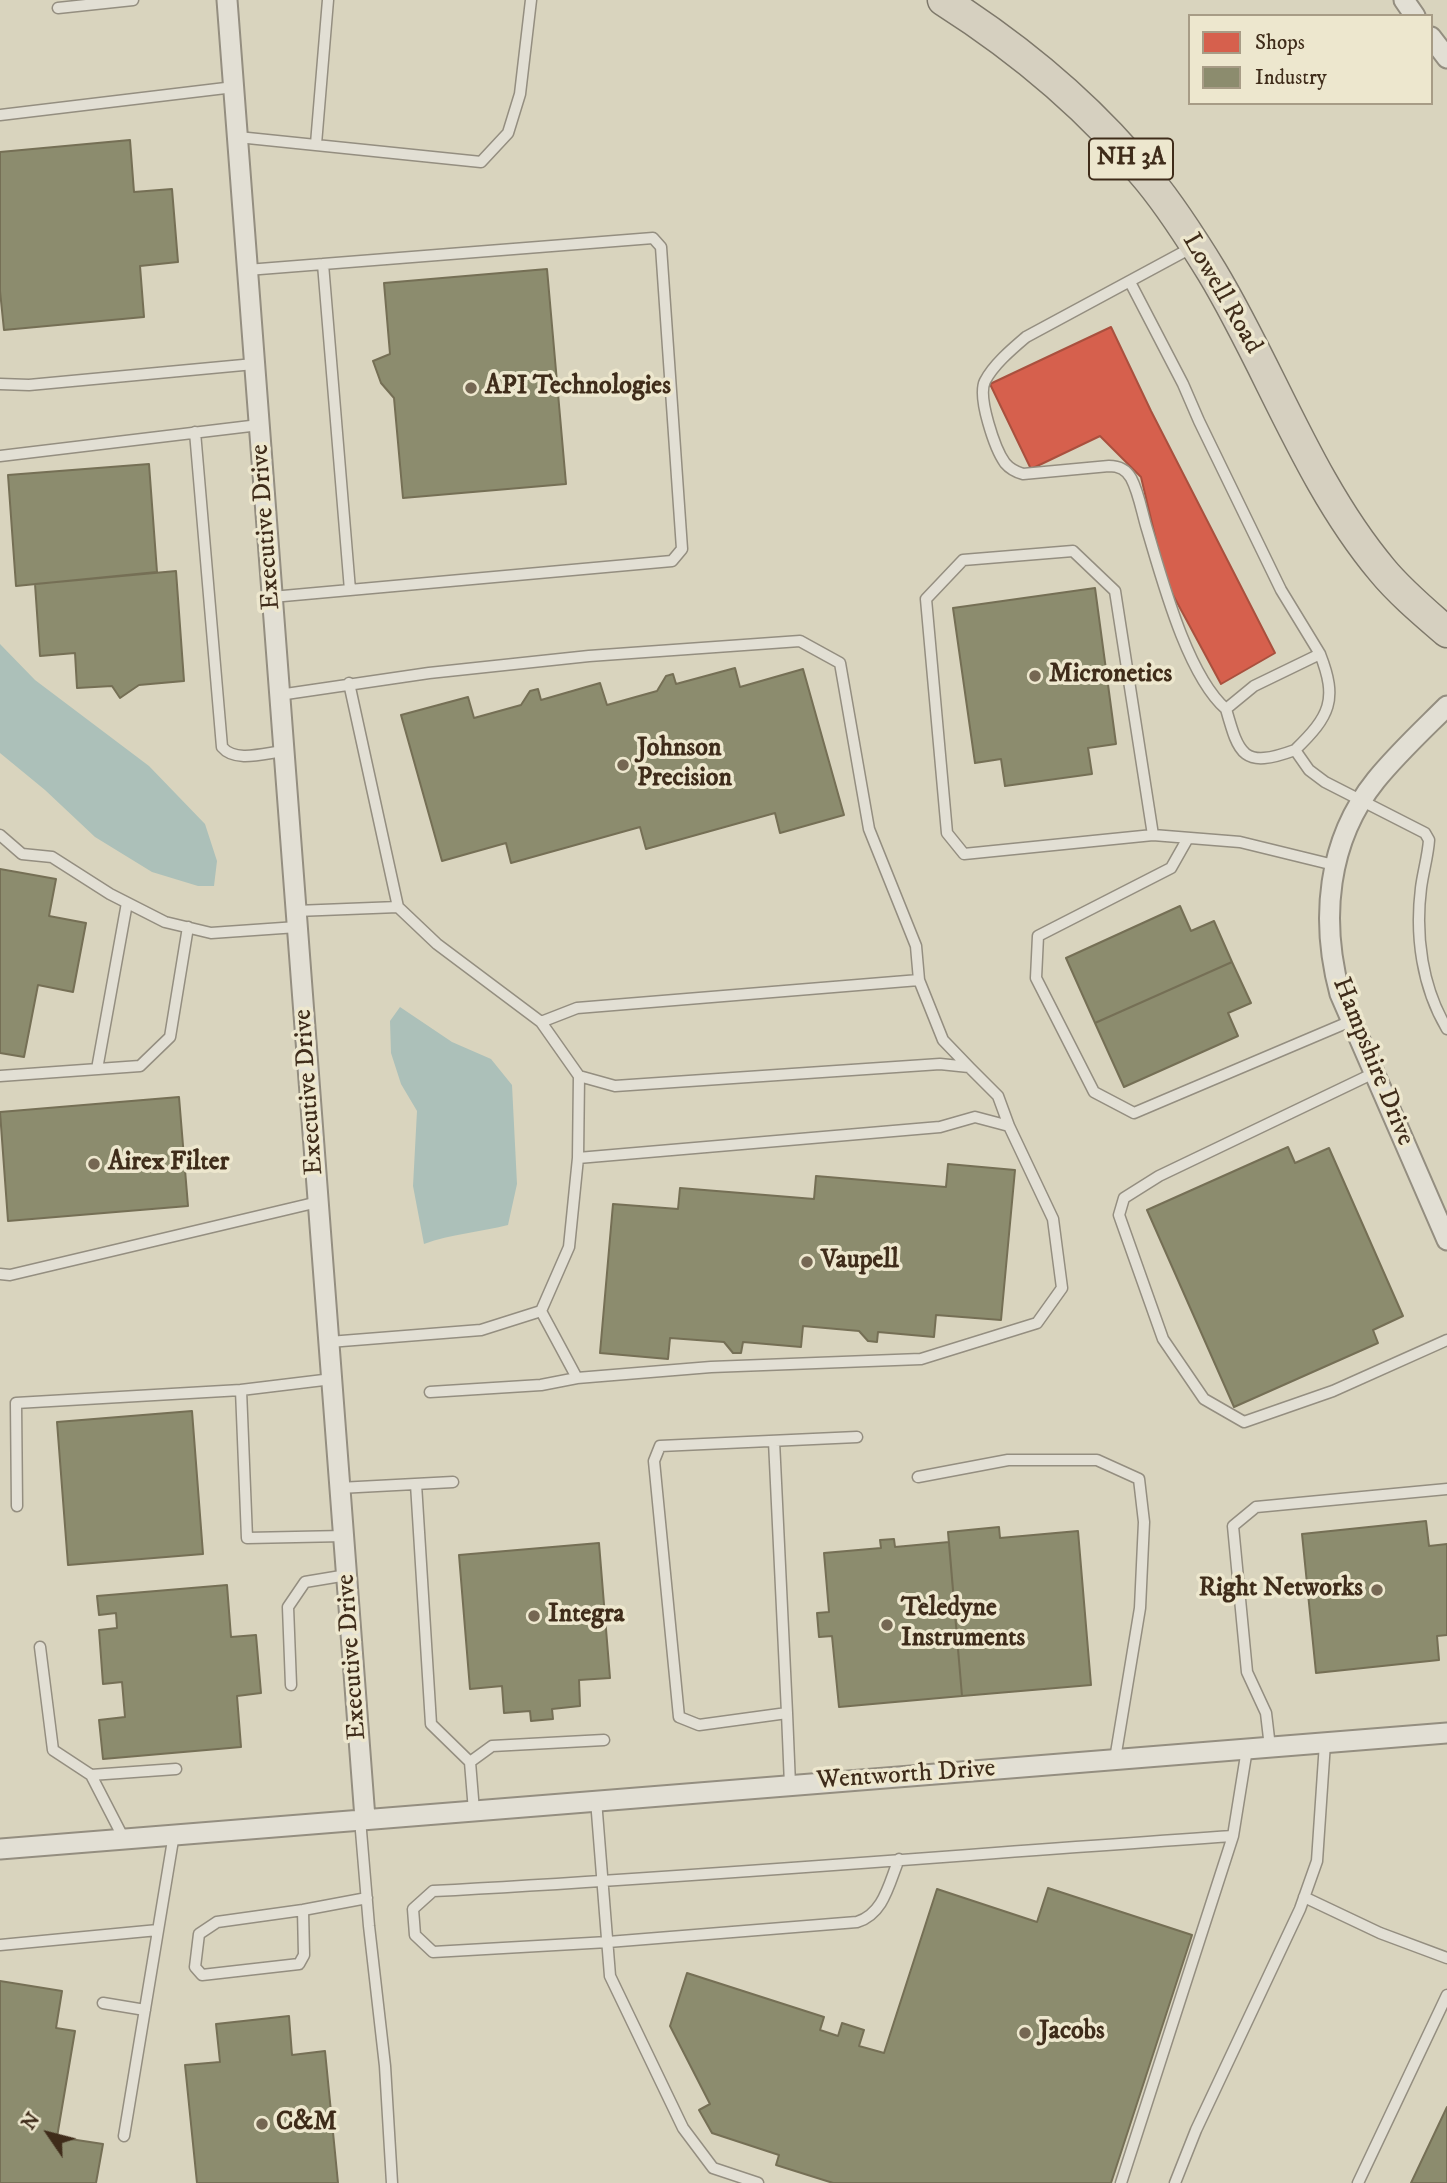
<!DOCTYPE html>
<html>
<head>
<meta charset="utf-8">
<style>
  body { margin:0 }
  #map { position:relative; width:1447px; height:2183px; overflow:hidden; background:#d9d4be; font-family:"IM FELL DW Pica",serif }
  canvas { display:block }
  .legend { position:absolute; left:1188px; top:14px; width:245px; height:91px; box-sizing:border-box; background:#ede7ce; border:2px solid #a79c86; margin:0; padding:9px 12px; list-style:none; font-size:21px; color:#3f2c1a }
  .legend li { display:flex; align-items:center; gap:14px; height:35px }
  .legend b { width:35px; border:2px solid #a79c86 }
  .north { position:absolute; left:14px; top:2099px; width:70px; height:70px; -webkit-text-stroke:5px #ede7ce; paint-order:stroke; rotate:305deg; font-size:19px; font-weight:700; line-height:28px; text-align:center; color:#3f2c1a }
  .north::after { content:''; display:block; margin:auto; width:24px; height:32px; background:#3f2c1a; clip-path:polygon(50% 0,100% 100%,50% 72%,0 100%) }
</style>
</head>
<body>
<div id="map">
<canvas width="1447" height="2183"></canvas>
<ul class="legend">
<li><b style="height:19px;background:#d6604d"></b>Shops</li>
<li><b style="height:19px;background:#8c8c6e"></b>Industry</li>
</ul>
<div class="north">N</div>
</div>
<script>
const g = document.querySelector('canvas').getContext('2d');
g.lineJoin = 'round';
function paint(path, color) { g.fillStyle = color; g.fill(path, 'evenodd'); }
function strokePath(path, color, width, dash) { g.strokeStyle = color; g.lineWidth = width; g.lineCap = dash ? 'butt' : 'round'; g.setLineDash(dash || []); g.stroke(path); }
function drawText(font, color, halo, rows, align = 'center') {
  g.font = font + ' "IM FELL DW Pica",serif'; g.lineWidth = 7; g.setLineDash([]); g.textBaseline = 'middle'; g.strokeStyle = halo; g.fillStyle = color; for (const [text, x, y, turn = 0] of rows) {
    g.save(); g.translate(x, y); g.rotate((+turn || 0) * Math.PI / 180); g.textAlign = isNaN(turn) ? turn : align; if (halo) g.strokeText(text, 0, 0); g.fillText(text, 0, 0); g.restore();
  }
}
paint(new Path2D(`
  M0,644l35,36 114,86 56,58 12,37 -3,25h-16l-46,-14 -57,-35 -50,-47 -45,-37z
  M400,1007l52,35 39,17 21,26 5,99 -9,41c-28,7 -57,9 -84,19l-11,-58 4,-75 -16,-27 -10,-31 -1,-32z`), '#acc0b9');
const shops = new Path2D(`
  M1111,327l40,84 124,242 -54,31 -55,-102 -25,-105 -41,-41 -69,33 -41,-85z`);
paint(shops, '#d6604d');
strokePath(shops, '#a9503e', 2);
const industry = new Path2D(`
  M130,140l4,52 38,-3 6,73 -38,4 4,51 -140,13 -4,-39v-139z
  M547,269l19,215 -163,14 -9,-100 -13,-15 -8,-22 17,-7 -6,-71z
  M149,464l8,108 -141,14 -8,-111z
  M176,571l8,110 -45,4 -19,13 -8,-12 -35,2 -2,-35 -35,3 -5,-72z
  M1095,588l21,156 -28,4 4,26 -87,12 -4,-27 -26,4 -22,-155z
  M735,668l5,19 63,-18 41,146 -64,18 -5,-20 -129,36 -6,-22 -129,36 -5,-20 -64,18 -41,-146 67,-18 6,21 47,-13 9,-14 8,-2 3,11 59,-17 7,22 50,-14 9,-15 7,-2 3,10z
  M0,869l56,10 -7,37 37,7 -13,69 -35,-7 -14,72 -24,-4z
  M1180,906l11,25 23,-10 18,41 -137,61 -29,-65z
  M1232,962l19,41 -23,10 10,23 -114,51 -29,-64z
  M179,1097l9,109 -180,15 -8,-109z
  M1288,1147l7,16 34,-15 74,168 -30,14 5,13 -144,64 -87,-197z
  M948,1164l67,6 -14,150 -65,-5 -2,22 -56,-5 -1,10 -9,-1 -9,-10 -56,-5 -2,21 -58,-5 -2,11h-8l-9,-11 -54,-4 -2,21 -68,-6 13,-149 65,5 2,-21 134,11 2,-23 130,11z
  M192,1411l11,143 -135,11 -11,-143z
  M1426,1521l3,25 18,-2v91l-10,1 2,24 -123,13 -14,-139z
  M999,1527l1,11 78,-7 13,154 -129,11 -14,-164z
  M894,1539l1,8 54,-5 13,154 -123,11 -7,-71 -13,1 -2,-24 12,-1 -5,-59 57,-5 -1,-8z
  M599,1543l11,135 -31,2 1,26 -28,3 1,10 -22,2 -1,-10 -26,2 -2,-27 -32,3 -11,-134z
  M227,1585l4,52 25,-2 5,58 -24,3 4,51 -138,12 -4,-39 26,-3 -3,-35 -19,2 -4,-54 18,-2 -1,-15 -17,2 -2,-19z
  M1048,1888l144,47 -81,248h-278l-57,-18 3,-10 -67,-22 -13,-23 11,-6 -40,-78 17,-53 137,44 -4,13 18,6 4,-13 22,7 -5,16 25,7 53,-164 100,33z
  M0,1981l62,10 -6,37 19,3 -18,106 46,7 -7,39h-96z
  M289,2016l3,39 33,-4 13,132h-141l-12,-118 35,-3 -4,-38z
  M1447,2107v76h-36z`);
paint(industry, '#8c8c6e');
strokePath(industry, '#756f55', 2);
const lane = new Path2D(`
  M58,8l75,-8
  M0,115l234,-28
  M238,137l243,25 27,-29 12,-39 11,-94
  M316,144l12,-144
  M1191,248l-165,89c-14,12 -32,27 -41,44 -8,16 10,68 20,82 5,6 11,9 18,11l86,-8c10,0 17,3 22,12 8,15 11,35 16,51 15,50 40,146 79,180
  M323,264l27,326
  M247,270l406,-32 8,9 21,302 -10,12 -400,36
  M1130,282l53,102 16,37 82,169 39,64
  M0,384l29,1 225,-21
  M195,432l27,315c13,16 43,6 62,4
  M0,456l259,-31
  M349,683l49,224
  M279,695l150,-22 160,-17 211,-15 40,22 29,166 47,117 3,34 -342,28 -36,14
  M1295,750c-52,19 -56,5 -69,-41l28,-23 66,-32c18,46 10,62 -25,96l14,20 16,12 100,51 4,7c-1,16 -6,32 -8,48 -6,48 1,99 26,141
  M0,835l22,19 30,3 58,37 55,28 46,11 86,-6
  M1153,835l-38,-244 -42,-40 -110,9 -37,39 21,234 17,21 189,-19 87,7 94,23
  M1188,838l-17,30 -133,68 -2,42 58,114 40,21 217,-92
  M296,911l102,-4 39,37 104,78 38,54 36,10 325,-22 29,3 29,29 11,30
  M919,980l24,60 26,27
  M97,1069l30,-166
  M1374,1073l-215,103 -35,22 -5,17 44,124 41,60 40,23 89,-31 114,-51
  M0,1076l140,-10 30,-29 18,-110
  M578,1158l1,-82
  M0,1274l10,1 308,-73
  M541,1311l36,67
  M329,1342l152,-12 60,-19 28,-64 9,-89 362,-31 35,-10 34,9 44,93 9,69 -25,35 -116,36 -210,8 -134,11 -36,7 -111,7
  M332,1379l-91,11 6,148 97,-2
  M774,1441l13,272
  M918,1477l90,-17h89l42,19 5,43 -4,86 -25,151
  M416,1484l15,240 39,38
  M339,1488l114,-6
  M17,1506l-1,-103 225,-13
  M40,1647l13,103 38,25 33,64
  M291,1685l-3,-78 17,-25 42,-7
  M1270,1747l-4,-34 -19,-41 -14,-146 23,-19 191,-18
  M91,1775l85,-6
  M790,1785l-3,-72 -88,12 -20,-8 -25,-256 6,-15 197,-9
  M596,1800l14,176 73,152 30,40 45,15
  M474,1811l-4,-49 22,-16 112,-6
  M360,1819l9,107 16,140 7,117
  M899,1859c-10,24 -15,55 -42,63l-249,20 -175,10 -18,-17 -2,-26 20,-18c267,-14 533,-37 800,-55
  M1304,1897l76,36 67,25
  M303,1910l1,45 -5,9 -97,11 -7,-8 4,-33 18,-12 86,-12 64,-12
  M0,1945l158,-15
  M103,2003l42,7
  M124,2136l50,-302
  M1121,2183l112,-347 14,-87
  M1175,2183l21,-53 104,-221 17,-48 8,-118
  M1358,2183l89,-188`);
const street = new Path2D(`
  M227,0l138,1818
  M1404,0l11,16
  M1431,37l16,21
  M1447,706c-24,24 -49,47 -71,74 -49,61 -56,140 -36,214l107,246
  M0,1849l1447,-116`);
const primary = new Path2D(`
  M943,0c77,49 148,108 206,180 23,28 44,61 63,92 58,96 97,211 170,298 18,22 43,43 65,62`);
strokePath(lane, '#948e80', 13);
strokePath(street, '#948e80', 23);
strokePath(primary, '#7e786a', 33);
strokePath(lane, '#e2dfd4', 10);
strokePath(street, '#e2dfd4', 19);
strokePath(primary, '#d6d0c0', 30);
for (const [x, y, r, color] of [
  [471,388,7,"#756753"],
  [1035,676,7,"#756753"],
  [623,765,7,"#756753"],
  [94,1164,7,"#756753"],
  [807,1262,7,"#756753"],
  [1377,1590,7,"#756753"],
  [534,1616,7,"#756753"],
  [887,1625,7,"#756753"],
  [1025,2033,7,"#756753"],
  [262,2124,7,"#756753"]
]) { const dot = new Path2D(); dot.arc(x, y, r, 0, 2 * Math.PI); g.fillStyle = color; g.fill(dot); strokePath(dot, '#ede7ce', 2.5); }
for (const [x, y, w] of [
  [1131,159,84]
]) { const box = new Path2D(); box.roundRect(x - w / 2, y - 20.5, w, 41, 5); g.fillStyle = '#ede7ce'; g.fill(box); strokePath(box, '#3f2c1a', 2); }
drawText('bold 24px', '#3f2c1a', null, [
  ["NH 3A",1131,159]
]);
drawText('26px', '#3f2c1a', '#ede7ce', [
  ["Lowell Road",1221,294,60],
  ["Executive Drive",267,527,-94],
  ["Hampshire Drive",1372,1062,68],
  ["Executive Drive",310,1092,-94],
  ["Executive Drive",353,1657,-94],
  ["Wentworth Drive",906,1776,-4]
]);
drawText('bold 26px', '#3f2c1a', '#ede7ce', [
  ["API Technologies",485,388],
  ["Micronetics",1049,676],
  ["Johnson",637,750],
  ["Precision",637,780],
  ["Airex Filter",108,1164],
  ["Vaupell",821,1262],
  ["Right Networks",1363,1590,"right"],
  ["Teledyne",901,1610],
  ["Instruments",901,1640],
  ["Integra",548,1616],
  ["Jacobs",1039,2033],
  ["C&M",276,2124]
], 'left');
</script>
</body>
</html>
